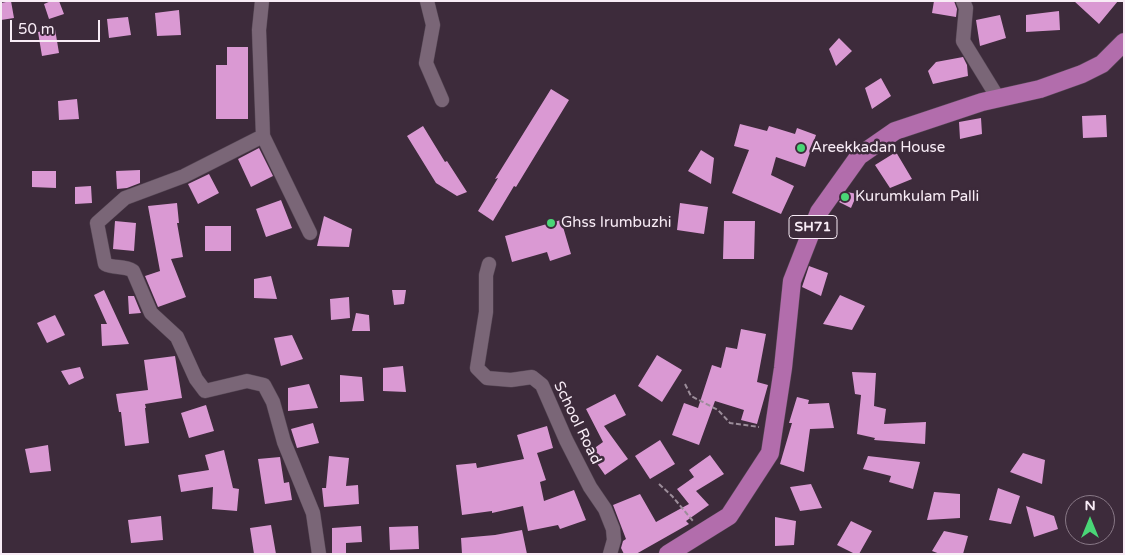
<!DOCTYPE html>
<html>
<head>
<meta charset="utf-8">
<style>
  body { margin:0 }
  #map { position:relative; width:1125px; height:555px; overflow:hidden; background:#3d2b3b; font-family:"Varela Round",sans-serif }
  canvas { display:block }
  .frame { position:absolute; inset:0; border:2px solid #f8ecf6; pointer-events:none }
  .north { position:absolute; left:1065px; top:495px; width:50px; height:50px; box-sizing:border-box; background:#3d2b3b; border:1px solid #887886; border-radius:50%; rotate:0deg; font-size:14px; font-weight:700; line-height:20px; text-align:center; color:#f8ecf6 }
  .north::after { content:''; display:block; margin:auto; width:18px; height:22px; background:#4ad677; clip-path:polygon(50% 0,100% 100%,50% 72%,0 100%) }
  .scale { position:absolute; left:10px; top:20px; width:90px; height:22px; box-sizing:border-box; border:2px solid #f8ecf6; border-top:0; padding-left:6px; font-size:15px; line-height:18px; white-space:nowrap; color:#f8ecf6; -webkit-text-stroke:4px #3d2b3b; paint-order:stroke }
</style>
</head>
<body>
<div id="map">
<canvas width="1125" height="555"></canvas>
<div class="frame"></div>
<div class="north">N</div>
<div class="scale">50 m</div>
</div>
<script>
const g = document.querySelector('canvas').getContext('2d');
g.lineJoin = 'round';
function paint(path, color) { g.fillStyle = color; g.fill(path, 'evenodd'); }
function strokePath(path, color, width, dash) { g.strokeStyle = color; g.lineWidth = width; g.lineCap = dash ? 'butt' : 'round'; g.setLineDash(dash || []); g.stroke(path); }
function drawText(font, color, halo, rows, align = 'center') {
  g.font = font + ' "Varela Round",sans-serif'; g.lineWidth = 5; g.setLineDash([]); g.textBaseline = 'middle'; g.strokeStyle = halo; g.fillStyle = color; for (const [text, x, y, turn = 0] of rows) {
    g.save(); g.translate(x, y); g.rotate((+turn || 0) * Math.PI / 180); g.textAlign = isNaN(turn) ? turn : align; if (halo) g.strokeText(text, 0, 0); g.fillText(text, 0, 0); g.restore();
  }
}
paint(new Path2D(`
  M11,1l3,17 -13,2v-17z
  M51,1h8l5,13 -15,5 -5,-15z
  M934,1h20l3,8 -1,8 -24,-4z
  M1074,1h44l-19,23z
  M179,10l2,25 -24,1 -2,-23z
  M1059,11l1,19 -34,2v-17z
  M1000,15l6,23 -26,8 -4,-26z
  M128,17l3,18 -22,3 -2,-19z
  M55,29l4,24 -17,3 -4,-24z
  M839,38l13,13 -16,15 -7,-17z
  M227,47h21v72h-32v-54h11z
  M963,57l4,8 1,11 -35,8 -5,-13 8,-9z
  M881,78l10,18 -19,13 -7,-21z
  M551,89l18,11 -53,87 -2,-1 -21,35 -15,-10 20,-33 -3,1z
  M77,99l2,20 -20,1 -1,-19z
  M1106,115l1,22 -24,1 -1,-22z
  M981,118l1,16 -22,5 -1,-17z
  M740,124l27,7 2,-5 26,8 2,-6 19,7 -11,32 -29,-10 -5,18 23,11 -13,28 -49,-21 17,-43 -15,-4z
  M423,126l22,36 2,-1 20,31 -10,4 -21,-13 -29,-47z
  M259,148l14,28 -22,11 -13,-28z
  M701,150l13,8 -3,26 -23,-13z
  M896,152l16,27 -22,9 -15,-23z
  M140,170v13l-13,5 -10,1 -1,-18z
  M32,171h24v17l-24,-1z
  M209,174l10,19 -21,11 -10,-20z
  M91,186l1,17 -17,1v-17z
  M847,192l10,2 -6,14 -12,-6z
  M281,200l11,28 -26,9 -10,-28z
  M177,203l2,20h-2l6,34 -12,2 15,38 -28,10 -13,-31 15,-5 -12,-65z
  M680,203l28,4 -4,27 -27,-4z
  M324,216l28,13 -3,18 -32,-1z
  M561,220l10,34 -21,7 -3,-9 -35,10 -7,-26z
  M115,221l21,2 -2,28 -21,-2z
  M724,221h31l-1,38h-31z
  M205,226h26v25h-26z
  M809,266l19,7 -7,23 -19,-9z
  M271,276l6,23 -23,-1v-19z
  M104,290l25,54 -27,2 -1,-22h6l-13,-29z
  M392,290h14l-2,14 -10,1z
  M840,295l25,11 -13,24 -29,-6z
  M128,296h6l7,17 -12,1z
  M349,297l1,21 -19,2 -1,-21z
  M356,313l13,2 1,16h-18z
  M55,315l10,20 -18,8 -10,-20z
  M741,329l25,5 -9,48 11,3 -11,39 -16,-4 3,-10 -29,-9 -16,44 -27,-10 12,-32 14,5 14,-43 9,3 5,-21 11,2z
  M292,335l11,24 -22,7 -7,-28z
  M657,355l25,15 -20,32 -24,-16z
  M175,356l7,42 -37,6 1,4h-1l4,35 -24,3 -4,-34h-2l-3,-18 32,-4 -4,-30z
  M403,366l3,26 -23,-1v-23z
  M80,367l4,11 -15,7 -8,-14z
  M852,372l24,1 -2,33 12,3 -2,15 42,-2 -1,22 -51,-4 1,-2 -18,-4 4,-39 -6,-1z
  M340,375l22,2 2,24 -24,1z
  M309,384l9,24 -30,3v-23z
  M615,394l11,21 -22,11 24,33 -23,16 -16,-23 14,-10 -17,-33z
  M797,397l12,3 -1,4 21,-1 5,25 -24,1 -6,43 -24,-8 12,-41h-3z
  M206,405l8,26 -25,7 -8,-25z
  M313,423l6,20 -22,5 -6,-19z
  M547,426l6,22 -16,5 9,27 -6,2 4,19 30,-11 12,30 -26,9 -2,-4 -30,6 -5,-25 -31,7v-2l-30,4 -6,-50 20,-2 1,5 47,-9 -7,-24z
  M660,440l15,24 -25,15 -15,-23z
  M48,445l3,26 -21,2 -5,-24z
  M224,450l9,38 6,1 -2,22 -25,-2 1,-22 -32,5 -3,-17 31,-5 -4,-15z
  M1023,453l22,7 -3,24 -32,-12z
  M710,455l14,19 -28,17 13,14 -23,16 3,3 -53,30h-12l-3,-6 2,-7 3,-2 -13,-34 27,-11 16,28 33,-18 -12,-15 17,-12 -5,-7z
  M329,456l20,2 -3,28 12,-1 1,19 -35,3 -2,-19h4z
  M868,456l52,6 -7,27 -24,-7 2,-6 -28,-7z
  M280,457l4,26 5,-1 3,18 -27,4 -7,-45z
  M811,484l11,24 -22,3 -10,-24z
  M998,488l22,8 -9,28 -22,-4z
  M934,492l26,2v24l-33,2z
  M1026,506l28,10 4,13 -24,8z
  M161,516l2,24 -32,3 -3,-23z
  M775,517l21,4 -2,24 -19,1z
  M851,521l21,10 -13,23h-4l-18,-9z
  M271,525l5,29h-22l-4,-26z
  M361,526l1,16 -16,1v11h-14v-26z
  M418,526l1,23 -29,1 -1,-23z
  M522,530l5,24h-65l-1,-16 34,-3z
  M944,531l24,5 -5,18h-23l-8,-3z`), '#da99d3');
const minor = new Path2D(`
  M262,1l-3,29 4,106 -79,40 -59,22 -28,25 8,41c9,5 19,1 28,7l18,42 26,24 19,42 9,12 42,-10 17,4 9,17 11,40 29,71 6,41
  M427,1l6,24 -7,38 16,37
  M963,1l3,7 -3,33 35,57
  M263,136l47,97
  M489,264l-3,11v37l-9,56 10,10 24,2 21,-3 10,8 24,55 24,47 15,22 8,20 1,11 -4,14`);
const major = new Path2D(`
  M668,554l61,-38 41,-63 13,-85 9,-87 27,-69 40,-56 36,-25 87,-29 58,-13 42,-15 20,-10 22,-22`);
strokePath(minor, '#564755', 15);
strokePath(major, '#564755', 19);
strokePath(new Path2D(`
  M685,384l6,12 27,14 12,13 29,4
  M659,484l13,12 21,25`), '#9c8d9a', 2, [5, 2.5]);
strokePath(minor, '#7a6677', 14);
strokePath(major, '#b26dac', 18);
for (const [x, y, r, color] of [
  [801,148,5,"#4ad677"],
  [845,197,5,"#4ad677"],
  [551,223,5,"#4ad677"]
]) { const dot = new Path2D(); dot.arc(x, y, r, 0, 2 * Math.PI); g.fillStyle = color; g.fill(dot); strokePath(dot, '#3d2b3b', 2); }
for (const [x, y, w] of [
  [813,227,48]
]) { const box = new Path2D(); box.roundRect(x - w / 2, y - 11.5, w, 23, 4); g.fillStyle = '#3d2b3b'; g.fill(box); strokePath(box, '#f8ecf6', 1); }
drawText('bold 14px', '#f8ecf6', null, [
  ["SH71",813,227]
]);
drawText('15px', '#f8ecf6', '#3d2b3b', [
  ["Areekkadan House",811,148],
  ["Kurumkulam Palli",855,197],
  ["Ghss Irumbuzhi",561,223]
], 'left');
drawText('15px', '#f8ecf6', '#3d2b3b', [
  ["School Road",577,423,64]
]);
</script>
</body>
</html>
